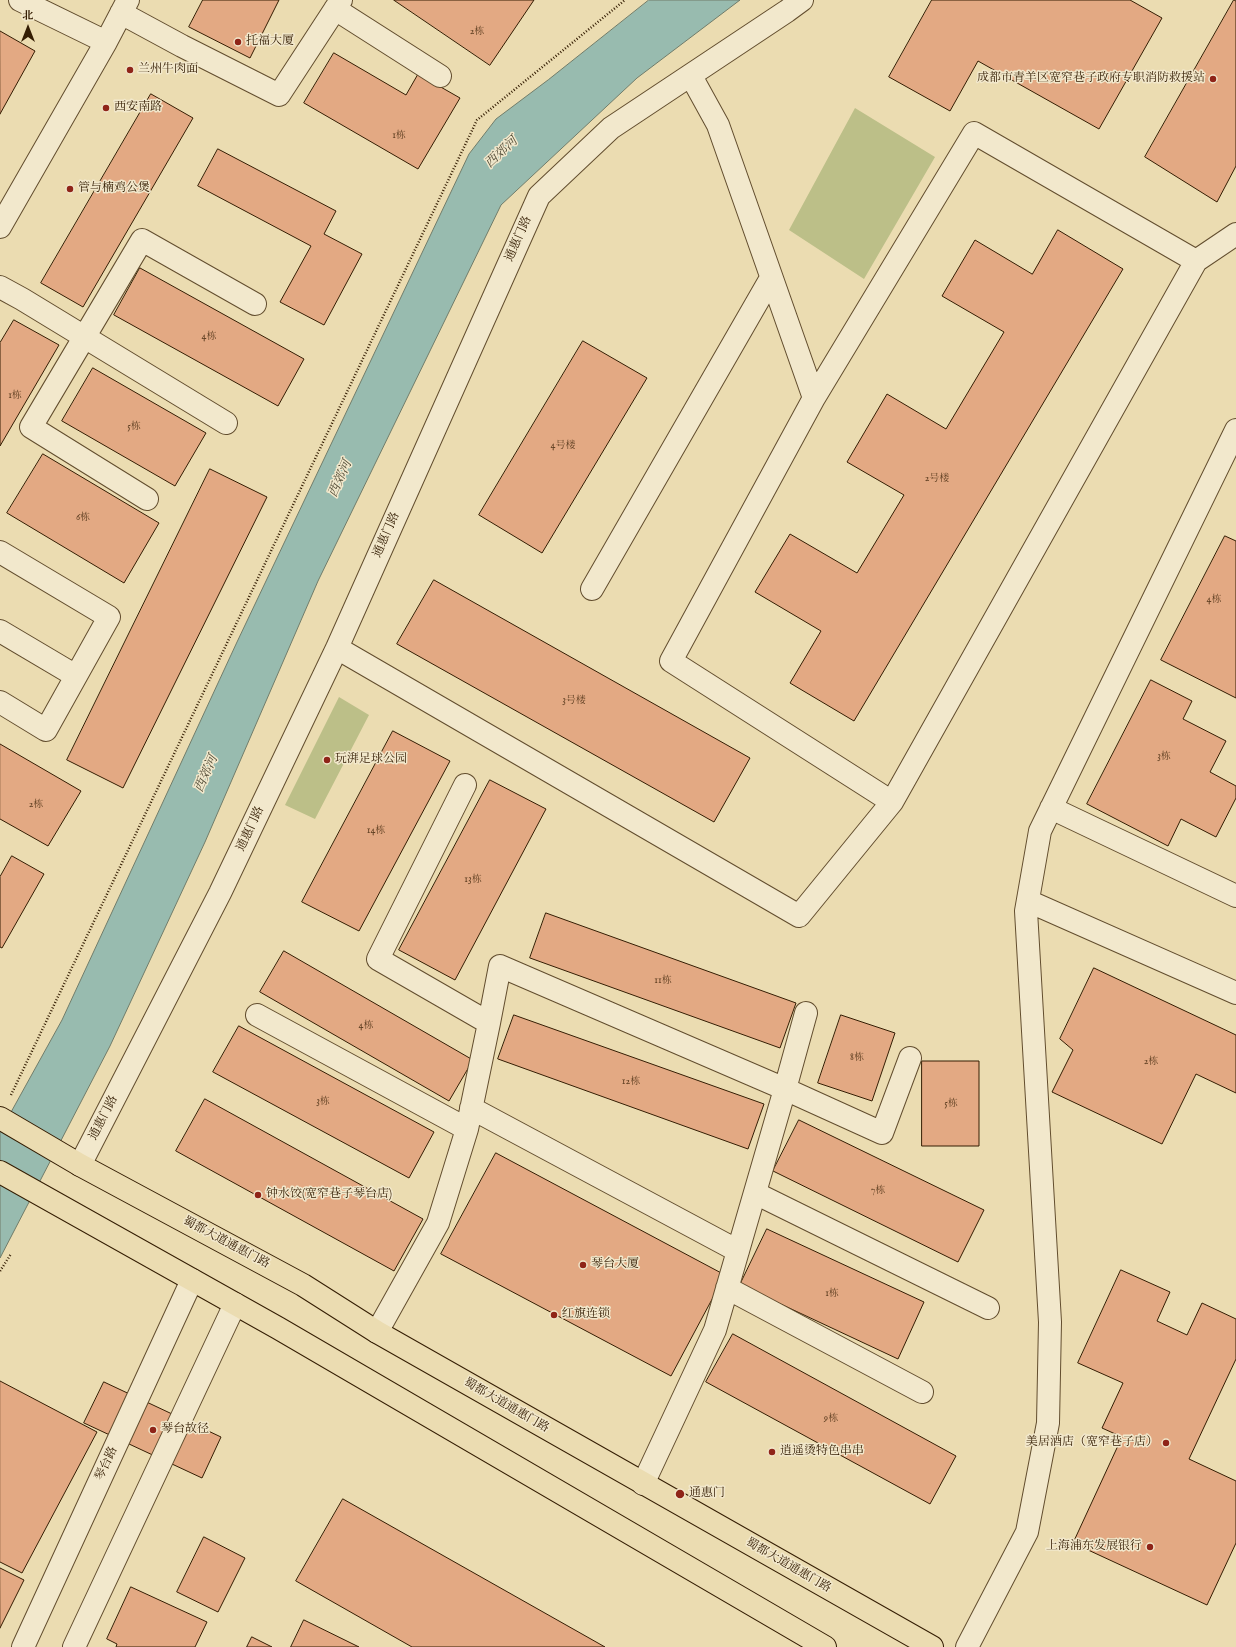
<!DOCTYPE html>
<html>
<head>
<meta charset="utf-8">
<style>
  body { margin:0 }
  #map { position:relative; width:1236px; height:1647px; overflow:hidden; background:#ebdcb1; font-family:"IM FELL English","Noto Serif SC",serif }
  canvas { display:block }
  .north { position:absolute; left:8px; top:8px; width:40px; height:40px; -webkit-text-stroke:3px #f2e8cc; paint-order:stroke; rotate:0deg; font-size:11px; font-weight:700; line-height:16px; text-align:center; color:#341d03 }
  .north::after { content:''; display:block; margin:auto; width:14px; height:18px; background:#341d03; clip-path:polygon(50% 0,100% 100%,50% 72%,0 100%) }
</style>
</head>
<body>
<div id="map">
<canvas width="1236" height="1647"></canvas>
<div class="north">北</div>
</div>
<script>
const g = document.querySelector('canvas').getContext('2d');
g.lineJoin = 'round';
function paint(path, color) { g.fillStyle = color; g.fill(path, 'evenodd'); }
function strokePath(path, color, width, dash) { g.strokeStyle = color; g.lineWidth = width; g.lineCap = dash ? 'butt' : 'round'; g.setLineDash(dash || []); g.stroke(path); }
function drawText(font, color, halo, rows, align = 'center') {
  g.font = font + ' "IM FELL English","Noto Serif SC",serif'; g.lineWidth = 3; g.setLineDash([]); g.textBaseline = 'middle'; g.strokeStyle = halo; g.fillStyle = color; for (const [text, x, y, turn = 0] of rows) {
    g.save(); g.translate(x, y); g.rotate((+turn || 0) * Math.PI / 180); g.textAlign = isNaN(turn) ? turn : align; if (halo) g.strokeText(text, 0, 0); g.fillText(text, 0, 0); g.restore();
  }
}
paint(new Path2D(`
  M855,108l80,49 -71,122 -75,-49z
  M339,697l30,18 -54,104 -30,-14z`), '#bcbf88');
const water = new Path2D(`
  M649,0h91l-103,78 -136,127 -183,376 -113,261 -95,204 -110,212v-126l62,-112 175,-378 232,-488 27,-35 52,-39z`);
paint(water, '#98bbaf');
strokePath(water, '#707c6a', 1);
const building = new Path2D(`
  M203,0h76l-29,58 -61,-31z
  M394,0h140l-44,65z
  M932,0h198l32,18 -63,111 -121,-68 -28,50 -61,-34z
  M1234,0l2,1v165l-19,36 -72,-45z
  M0,31l35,20 -35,63z
  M334,53l72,42 12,-21 42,24 -42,71 -114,-66z
  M151,94l42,24 -110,189 -42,-24z
  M218,149l118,62 -12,23 38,20 -38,71 -44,-23 31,-56 -113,-60z
  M1058,230l65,39 -269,452 -64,-38 31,-52 -66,-39 35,-58 67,39 47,-78 -57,-33 40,-68 59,35 58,-97 -62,-36 33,-56 57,34z
  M140,268l164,91 -26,47 -164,-91z
  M14,320l45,25 -59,101v-103z
  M583,341l64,37 -105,175 -63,-38z
  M93,368l113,65 -31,53 -113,-65z
  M43,454l116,69 -35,60 -117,-70z
  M210,469l57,28 -144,291 -56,-28z
  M1225,536l11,5v157l-75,-38z
  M434,580l316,178 -36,64 -317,-178z
  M1151,680l41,21 -9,18 43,22 -16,31 26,14v12l-20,39 -35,-18 -13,27 -81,-42z
  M393,731l57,30 -91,170 -57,-29z
  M0,744l81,47 -33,55 -48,-27z
  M490,780l56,29 -91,171 -56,-30z
  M12,856l32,18 -42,74 -2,-1v-70z
  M546,913l250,90 -16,45 -250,-90z
  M284,951l189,109 -24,41 -189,-109z
  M1094,968l142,67v58l-40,-19 -34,70 -110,-52 21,-42 -13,-11z
  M514,1015l250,89 -16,45 -250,-90z
  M841,1015l54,18 -23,68 -54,-18z
  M239,1026l195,106 -25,46 -196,-106z
  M922,1061h57v85h-57z
  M205,1099l218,120 -29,52 -218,-120z
  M799,1120l185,90 -26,52 -185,-91z
  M496,1153l229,122 -54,101 -230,-122z
  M767,1229l157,73 -26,57 -158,-74z
  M1121,1270l49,22 -13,29 30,14 15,-32 34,16v40l-47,100 47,22v62l-29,62 -134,-62 49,-106 -20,-9 21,-45 -45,-20z
  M733,1334l223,122 -26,48 -224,-122z
  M0,1381l97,51 -75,141 -22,-11z
  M104,1382l117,55 -19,41 -118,-55z
  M343,1499l262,148h-193l-116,-66z
  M204,1537l41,21 -27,54 -41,-20z
  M0,1568l24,12 -24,48z
  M131,1587l76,35 -12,25h-79l1,-3 -10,-5z
  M304,1620l55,27h-68z
  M252,1637l20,10h-25z`);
paint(building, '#e3a983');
strokePath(building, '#341d03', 1);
const minor = new Path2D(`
  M20,0l86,42
  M335,9l105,67
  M121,13l61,33 97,49 62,-95
  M691,76l27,49 96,273 160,-265 222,128
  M0,227l106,-185 22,-42
  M0,287l22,12 204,124
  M814,398l-143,263 221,141 304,-541 40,-27
  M147,499l-116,-72 111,-187 113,64
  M0,552l109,65 -63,113 -46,-28
  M592,589l179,-311
  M0,631l76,45
  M337,648l462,268 93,-114
  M465,785l-87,174 111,64 -22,106
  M1051,808l185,88
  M1028,901l208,92
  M806,1013l-21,76 97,44 28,-75
  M257,1015l210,114 -29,94 -61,109
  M489,1023l11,-57 285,123 -70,241 -72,154
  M471,1108l267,143
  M80,1165l140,-272 117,-245 202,-452 72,-68 176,-117 15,-11
  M755,1193l233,115
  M727,1288l195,104
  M23,1647l169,-367
  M74,1647l161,-343
  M967,1647l60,-115 21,-109 2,-101 -24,-411 14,-80 196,-401`);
const major = new Path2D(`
  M0,1118l80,47 223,120 74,47 555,315
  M0,1172l278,156 547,319`);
strokePath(minor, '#624d2e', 24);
strokePath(major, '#341d03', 24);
strokePath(new Path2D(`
  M11,1095l466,-975 148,-120
  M0,1271l11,-17`), '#341d03', 2.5, [1, 2]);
strokePath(minor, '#f2e8cc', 22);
strokePath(major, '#ebdcb1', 22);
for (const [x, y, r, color] of [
  [238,42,4,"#8f2418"],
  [130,70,4,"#8f2418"],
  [1213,79,4,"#8f2418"],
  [106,108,4,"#8f2418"],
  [70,189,4,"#8f2418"],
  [327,760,4,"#8f2418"],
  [258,1195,4,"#8f2418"],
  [583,1265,4,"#8f2418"],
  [554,1315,4,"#8f2418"],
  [153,1430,4,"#8f2418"],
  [1166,1443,4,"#8f2418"],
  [772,1452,4,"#8f2418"],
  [680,1494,5,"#8f2418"],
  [1150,1547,4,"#8f2418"]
]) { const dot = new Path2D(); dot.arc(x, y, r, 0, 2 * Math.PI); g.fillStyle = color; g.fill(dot); strokePath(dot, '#f2e8cc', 1.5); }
drawText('10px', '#604023', null, [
  ["2栋",477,32],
  ["1栋",399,136],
  ["4栋",209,337],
  ["1栋",15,396],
  ["5栋",134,427],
  ["4号楼",563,446],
  ["2号楼",937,479],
  ["6栋",83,518],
  ["4栋",1214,600],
  ["3号楼",574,701],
  ["3栋",1164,757],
  ["2栋",36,805],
  ["14栋",376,831],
  ["13栋",473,880],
  ["11栋",663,981],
  ["4栋",366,1026],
  ["8栋",857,1058],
  ["2栋",1151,1062],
  ["12栋",631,1082],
  ["3栋",323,1102],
  ["5栋",951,1104],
  ["7栋",878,1191],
  ["1栋",832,1294],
  ["9栋",831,1419]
]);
drawText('12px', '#341d03', '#f2e8cc', [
  ["托福大厦",246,42],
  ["兰州牛肉面",138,70],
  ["成都市青羊区宽窄巷子政府专职消防救援站",1205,79,"right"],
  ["西安南路",114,108],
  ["管与楠鸡公煲",78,189],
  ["玩湃足球公园",335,760],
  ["钟水饺(宽窄巷子琴台店)",266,1195],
  ["琴台大厦",591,1265],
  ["红旗连锁",562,1315],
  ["琴台故径",161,1430],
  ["美居酒店（宽窄巷子店）",1158,1443,"right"],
  ["逍遥烫特色串串",780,1452],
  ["通惠门",689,1494],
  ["上海浦东发展银行",1142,1547,"right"]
], 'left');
drawText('12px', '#341d03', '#f2e8cc', [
  ["通惠门路",519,239,-66],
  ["通惠门路",387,535,-66],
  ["通惠门路",251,829,-65],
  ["通惠门路",104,1118,-63],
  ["蜀都大道通惠门路",226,1243,28],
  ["蜀都大道通惠门路",506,1406,30],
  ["琴台路",107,1464,-65],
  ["蜀都大道通惠门路",788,1566,30]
]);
drawText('italic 13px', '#524c37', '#f2e8cc', [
  ["西郊河",502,153,-43],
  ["西郊河",341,479,-66],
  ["西郊河",207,774,-66]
]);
</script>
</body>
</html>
